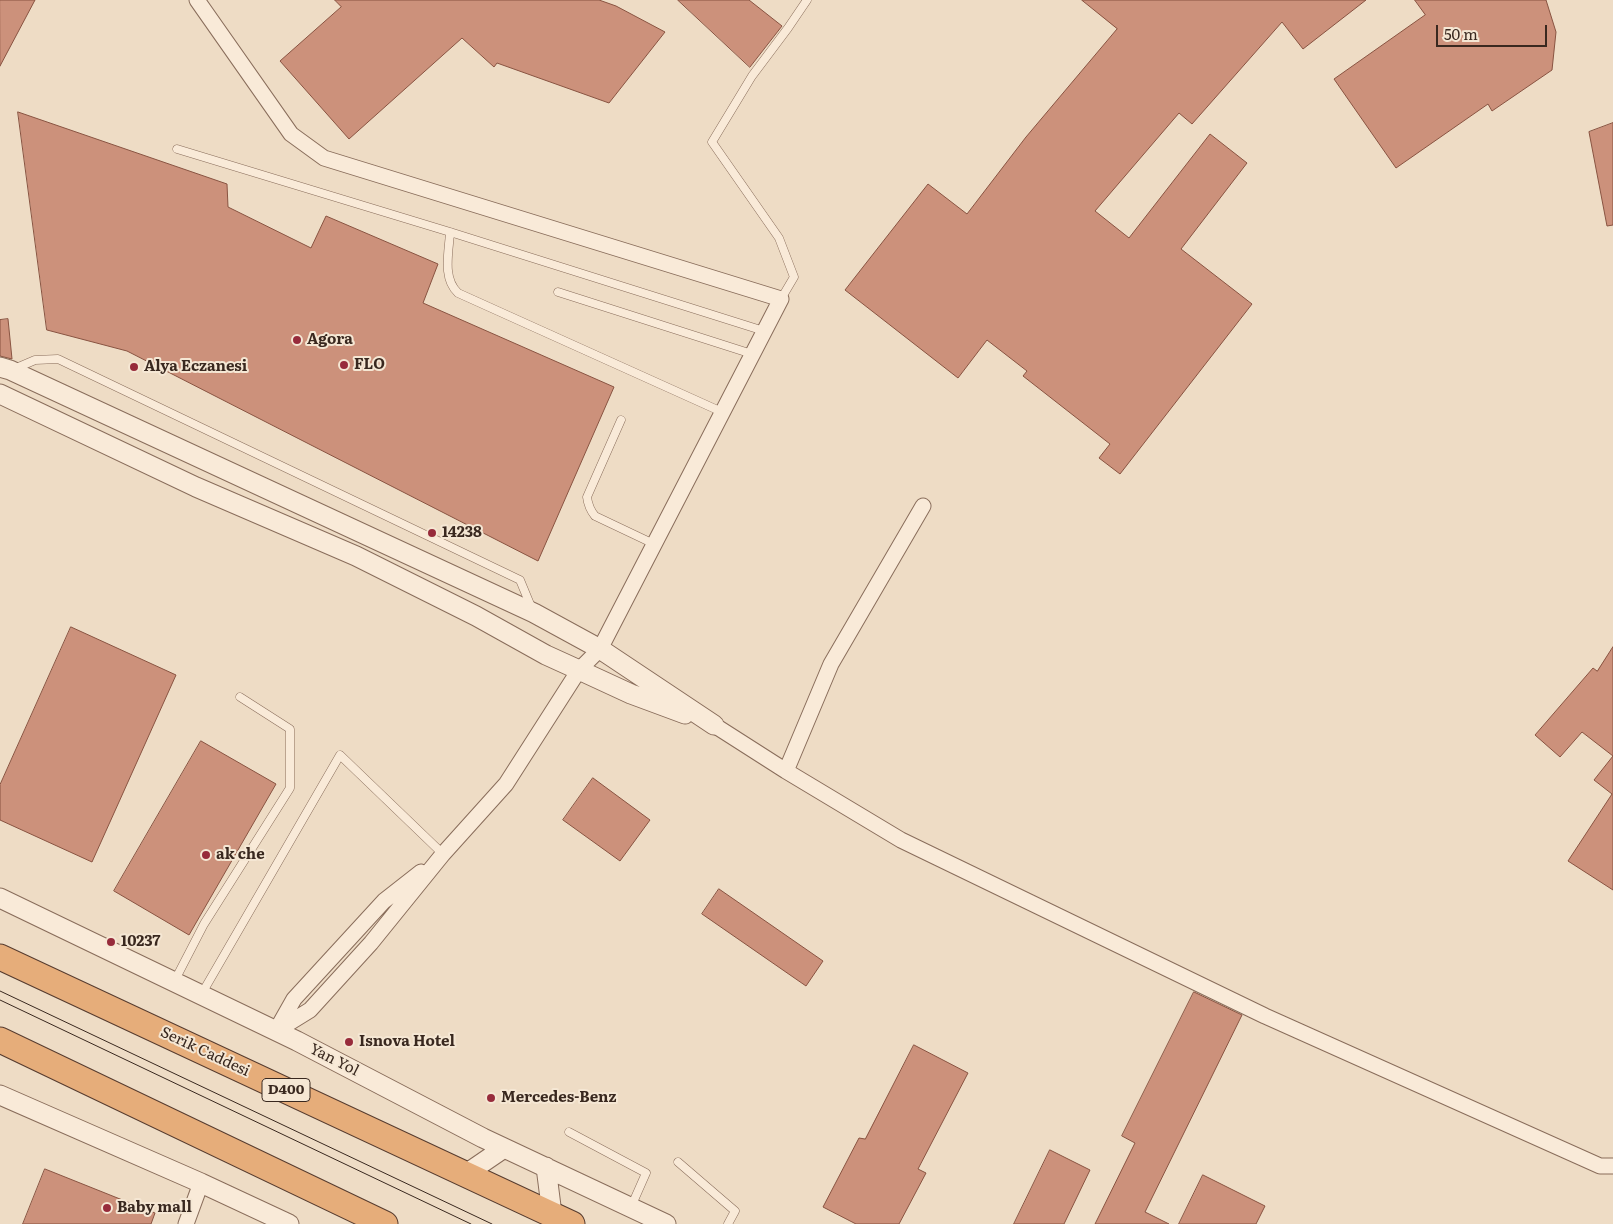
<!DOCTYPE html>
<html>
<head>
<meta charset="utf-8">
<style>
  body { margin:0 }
  #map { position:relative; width:1613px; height:1224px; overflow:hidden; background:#eedcc5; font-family:Literata,serif }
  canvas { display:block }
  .scale { position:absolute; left:1436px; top:25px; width:111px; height:22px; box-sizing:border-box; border:2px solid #39281f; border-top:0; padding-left:6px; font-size:15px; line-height:18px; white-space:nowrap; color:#39281f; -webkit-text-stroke:4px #f5e7d4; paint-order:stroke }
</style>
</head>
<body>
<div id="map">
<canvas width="1613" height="1224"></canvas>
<div class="scale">50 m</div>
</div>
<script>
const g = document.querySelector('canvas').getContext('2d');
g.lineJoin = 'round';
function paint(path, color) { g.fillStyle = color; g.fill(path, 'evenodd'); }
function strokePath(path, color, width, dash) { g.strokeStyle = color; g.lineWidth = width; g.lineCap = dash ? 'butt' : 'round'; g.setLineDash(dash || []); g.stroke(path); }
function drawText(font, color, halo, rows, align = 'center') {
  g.font = font + ' Literata,serif'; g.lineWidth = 4; g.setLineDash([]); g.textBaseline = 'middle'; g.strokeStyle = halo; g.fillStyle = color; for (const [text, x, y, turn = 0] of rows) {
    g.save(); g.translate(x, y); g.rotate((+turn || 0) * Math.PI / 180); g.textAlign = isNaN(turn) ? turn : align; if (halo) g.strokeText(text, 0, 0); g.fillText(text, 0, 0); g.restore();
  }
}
const building = new Path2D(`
  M0,0h35l-35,66z
  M335,0h264l17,6 49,26 -56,71 -112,-40 -3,4 -32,-29 -113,101 -69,-78 61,-54z
  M678,0h71l33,26 -32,41z
  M1082,0h284l-63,49 -21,-27 -90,102 -13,-11 -84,98 34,27 81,-104 37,29 -66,86 71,55 -132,170 -21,-16 11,-14 -87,-68 4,-5 -40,-31 -29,38 -113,-88 83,-106 39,30 59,-77 91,-108z
  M1415,0h131l10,32 -4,38 -60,41 -4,-7 -92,64 -62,-89 91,-64z
  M18,112l209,72 1,23 83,41 15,-32 112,48 -15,39 191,84 -76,174 -411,-210 -80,-21z
  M1613,123v102l-6,1 -18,-94z
  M8,319l4,40 -12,-3v-36z
  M71,627l105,48 -84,187 -92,-42v-35z
  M1613,647v243l-45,-29 44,-67 -18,-14 19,-24 -31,-24 -22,25 -25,-22 58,-67 4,3z
  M201,741l75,43 -87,151 -75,-44z
  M593,778l57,42 -30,41 -57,-41z
  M719,889l104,72 -17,25 -104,-72z
  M1194,992l48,23 -97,197 24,12h-74l40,-81 -13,-7z
  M914,1045l54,28 -50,96 8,4 -27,51h-43l-33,-17 36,-69 6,1z
  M1050,1150l40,20 -26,54h-50z
  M45,1169l110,44 -4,11h-128z
  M1203,1175l62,31 -9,18h-77z`);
paint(building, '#cc917b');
strokePath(building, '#885341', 1);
const service = new Path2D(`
  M177,149l273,83 314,99
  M450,232c-1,20 -8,46 8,61l264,119
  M558,292l194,62
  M781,299l13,-22 -15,-39 -67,-96 40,-66 36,-48 19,-28
  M14,369l21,-9 23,-1 462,221 12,29
  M621,420l-34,77c1,8 3,13 8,19l59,28
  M174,982l30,-58 86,-136v-59l-50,-32
  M201,995l139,-240 103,99
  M569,1132l77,41 -15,34
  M678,1162l57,49 -7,13`);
const minor = new Path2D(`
  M197,0l94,134 33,24 457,141 -181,350 -21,21 -73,114 -63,70 -72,89 -61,67 -34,21
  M714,725l72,46 115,69 364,176 335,150h13
  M786,771l45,-107 92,-158
  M277,1029l17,-30 90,-98 37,-29
  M186,1224l15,-41`);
const tertiary = new Path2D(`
  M0,367l10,3 524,243 66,36 114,76
  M0,394l196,93 160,69 120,60 70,39 33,15 52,24 54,20
  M0,898l297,143 186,97 183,86
  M0,1095l201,88 88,41
  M546,1167l6,47
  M466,1174l38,-26`);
const trunk = new Path2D(`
  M0,957l572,267
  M0,1040l385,184`);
strokePath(service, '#896d5b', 9);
strokePath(minor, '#896d5b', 17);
strokePath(tertiary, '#896d5b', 21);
strokePath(trunk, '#573c2f', 27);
strokePath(service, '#f9ead8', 8);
strokePath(minor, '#f9ead8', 15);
strokePath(tertiary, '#f9ead8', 19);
strokePath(trunk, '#e6ad7a', 25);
strokePath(new Path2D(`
  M0,991l492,233
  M0,1000l471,224`), '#39281f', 1);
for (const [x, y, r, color] of [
  [297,340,5,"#972b3b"],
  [344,365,5,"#972b3b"],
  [134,367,5,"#972b3b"],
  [432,533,5,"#972b3b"],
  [206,855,5,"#972b3b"],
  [111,942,5,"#972b3b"],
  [349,1042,5,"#972b3b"],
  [491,1098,5,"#972b3b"],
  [107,1208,5,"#972b3b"]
]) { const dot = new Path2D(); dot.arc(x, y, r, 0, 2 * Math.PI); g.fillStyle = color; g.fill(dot); strokePath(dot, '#f5e7d4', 2); }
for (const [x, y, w] of [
  [286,1090,48]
]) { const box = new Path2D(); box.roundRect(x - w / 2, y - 11.5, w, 23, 4); g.fillStyle = '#f5e7d4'; g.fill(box); strokePath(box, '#39281f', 1); }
drawText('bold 14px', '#39281f', null, [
  ["D400",286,1090]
]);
drawText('bold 15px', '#39281f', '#f5e7d4', [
  ["Agora",307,340],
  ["FLO",354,365],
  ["Alya Eczanesi",144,367],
  ["14238",442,533],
  ["ak che",216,855],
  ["10237",121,942],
  ["Isnova Hotel",359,1042],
  ["Mercedes-Benz",501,1098],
  ["Baby mall",117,1208]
], 'left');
drawText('15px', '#39281f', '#f5e7d4', [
  ["Serik Caddesi",205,1052,25],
  ["Yan Yol",334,1060,27]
]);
</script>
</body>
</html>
